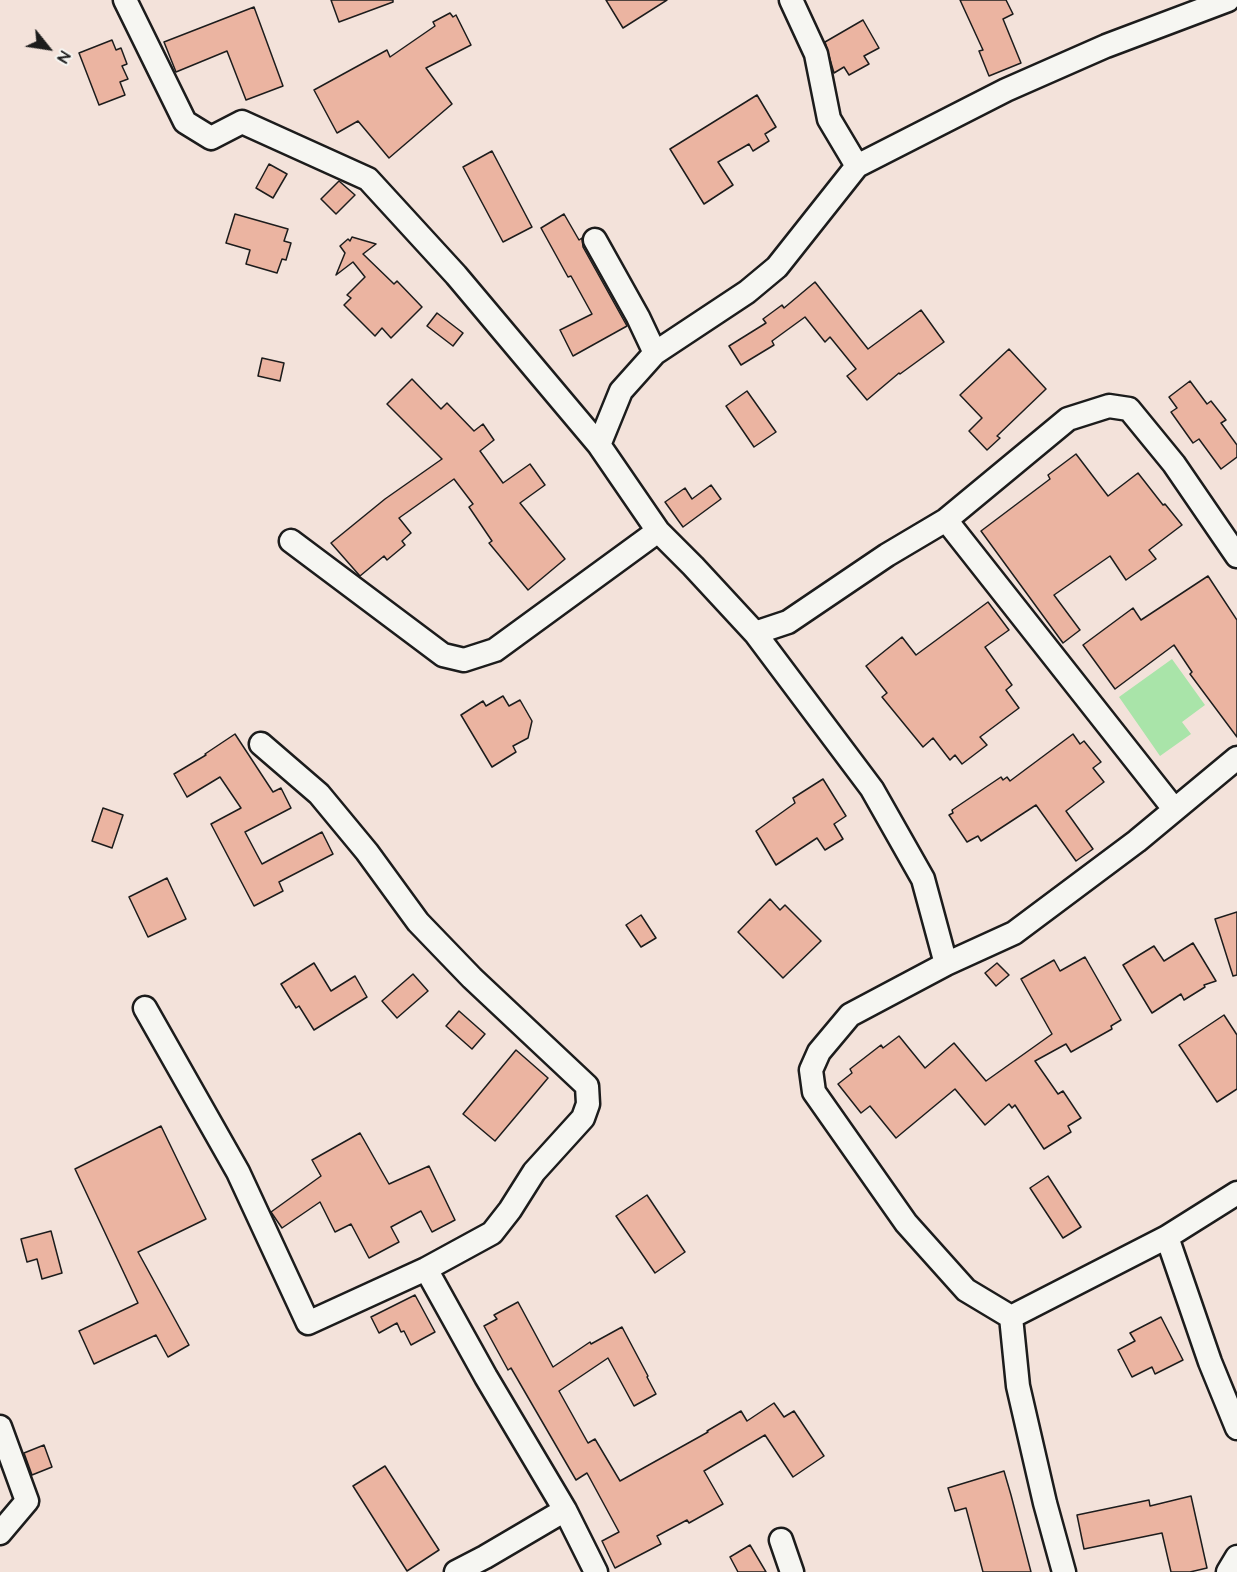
<!DOCTYPE html>
<html>
<head>
<meta charset="utf-8">
<style>
  body { margin:0 }
  #map { position:relative; width:1237px; height:1572px; overflow:hidden; background:#f3e2da; font-family:"Architects Daughter",sans-serif }
  canvas { display:block }
  .north { position:absolute; left:18px; top:18px; width:60px; height:60px; -webkit-text-stroke:4px #f6f6f2; paint-order:stroke; rotate:120deg; font-size:16px; font-weight:700; line-height:24px; text-align:center; color:#1c1c1c }
  .north::after { content:''; display:block; margin:auto; width:21px; height:27px; background:#1c1c1c; clip-path:polygon(50% 0,100% 100%,50% 72%,0 100%) }
</style>
</head>
<body>
<div id="map">
<canvas width="1237" height="1572"></canvas>
<div class="north">N</div>
</div>
<script>
const g = document.querySelector('canvas').getContext('2d');
g.lineJoin = 'round';
function paint(path, color) { g.fillStyle = color; g.fill(path, 'evenodd'); }
function strokePath(path, color, width, dash) { g.strokeStyle = color; g.lineWidth = width; g.lineCap = dash ? 'butt' : 'round'; g.setLineDash(dash || []); g.stroke(path); }
paint(new Path2D(`
  M1172,659l33,46 -23,17 9,12 -31,22 -41,-59z`), '#a9e4a9');
const building = new Path2D(`
  M331,0h62v2l-54,20z
  M606,0h61l-44,28z
  M960,0h46l7,14 -10,5 18,44 -32,13 -10,-25 4,-1z
  M254,7l29,79 -37,14 -19,-49 -51,21 -12,-30z
  M450,13l3,4 3,-2 15,30 -45,23 26,36 -63,54 -31,-37 -21,12 -23,-43 73,-40 3,7 45,-31 -2,-4z
  M863,20l16,28 -15,8 5,8 -20,11 -5,-8 -10,6 -9,-31z
  M112,40l4,10 5,-2 6,16 -5,2 6,13 -8,3 5,13 -26,10 -20,-52z
  M757,95l19,32 -11,7 4,7 -16,10 -4,-7 -31,18 15,23 -29,19 -34,-55z
  M492,151l40,76 -29,15 -40,-75z
  M269,164l18,10 -14,24 -17,-10z
  M339,181l16,14 -19,19 -15,-15z
  M235,214l53,15 -4,12 7,2 -5,17 -4,-1 -5,14 -31,-9 4,-14 -24,-7z
  M564,214l15,26 3,-2 1,9 44,79 -54,30 -13,-26 32,-16 -21,-38 -3,1 -27,-49z
  M352,237l24,7 -13,10 31,30 3,-3 25,26 -31,31 -9,-10 -7,8 -31,-31 7,-7 -4,-3 18,-18 -12,-15 -17,13 9,-22 -5,-7 8,-7 2,2z
  M815,282l53,67 53,-39 23,32 -44,32 -1,-1 -32,27 -20,-24 9,-7 -26,-32 -5,5 -20,-25 -33,24 2,4 -33,20 -12,-19 37,-23 -3,-4 19,-14 2,3z
  M437,313l26,20 -10,13 -26,-20z
  M1009,349l37,40 -49,47 3,2 -13,12 -18,-19 13,-13 -22,-23z
  M262,358l22,5 -4,18 -22,-5z
  M412,379l29,30 6,-6 27,28 9,-7 11,16 -14,11 23,32 27,-19 15,21 -25,18 45,56 -37,31 -39,-47 3,-2 -23,-34 4,-3 -19,-25 -55,39 12,15 -9,8 3,4 -18,15 -3,-4 -24,20 -29,-33 54,-44 57,-40 -55,-55z
  M1190,381l17,23 4,-3 15,19 -5,3 16,22v12l-16,12 -22,-30 -6,4 -22,-31 6,-4 -8,-11z
  M747,391l29,41 -22,15 -28,-41z
  M1076,454l32,42 30,-23 25,32 2,-1 17,21 -33,25 7,9 -30,21 -16,-24 -56,39 26,35 -17,13 -82,-112 69,-52 -2,-4z
  M711,485l10,14 -38,28 -18,-25 20,-14 7,11z
  M1208,576l29,44v117l-47,-63 2,-2 -18,-27 -59,44 -32,-44 50,-37 8,12z
  M988,602l21,28 -24,17 27,38 -6,5 13,18 -39,29 7,8 -25,19 -7,-9 -5,5 -17,-22 -10,9 -41,-50 5,-4 -21,-27 36,-29 14,18z
  M503,696l6,10 11,-6 12,21 -4,17 -15,8 3,6 -24,15 -31,-52 22,-14 3,5z
  M235,734l38,58 8,-4 10,20 -46,24 17,32 60,-32 11,22 -54,28 4,9 -29,15 -43,-82 30,-16 -21,-31 -33,20 -13,-23 32,-19 -1,-1z
  M1073,734l7,10 4,-3 17,21 -8,6 11,14 -38,29 27,38 -17,12 -40,-56 -55,36 -3,-5 -11,6 -18,-27 4,-2 -1,-3 49,-33 2,3 4,-3 3,4z
  M823,779l23,37 -12,8 9,15 -18,11 -8,-12 -41,27 -20,-34 39,-28 -2,-5z
  M103,808l20,7 -11,33 -20,-7z
  M167,878l19,41 -38,18 -19,-40z
  M770,899l10,11 5,-5 36,36 -38,37 -45,-46z
  M1237,912v63l-4,1 -18,-57z
  M641,915l15,23 -15,9 -15,-22z
  M1193,943l23,38 -12,4 1,2 -21,13 -3,-6 -29,19 -29,-48 31,-19 10,15z
  M1085,957l36,63 -10,6 1,3 -41,23 -5,-8 -31,17 23,33 5,-3 18,27 -13,8 3,6 -27,17 -29,-44 -3,3 -3,-4 -24,21 -30,-36 -59,49 -26,-32 -9,7 -23,-29 14,-11 -2,-4 31,-24 2,3 16,-12 26,32 29,-25 32,38 66,-47 -31,-55 33,-19 6,11z
  M314,963l17,28 24,-15 12,21 -53,33 -15,-24 -3,2 -15,-24z
  M997,963l12,12 -13,11 -11,-13z
  M413,974l15,17 -31,27 -15,-17z
  M459,1011l26,23 -13,15 -26,-23z
  M1224,1015l13,20v54l-20,13 -38,-57z
  M516,1050l32,28 -53,63 -32,-27z
  M161,1126l45,93 -68,33 51,93 -21,12 -12,-22 -62,29 -15,-33 59,-28 -63,-134z
  M360,1133l29,51 40,-18 26,54 -23,12 -11,-21 -30,16 8,15 -30,16 -18,-34 -16,8 -15,-30 -38,26 -11,-16 50,-36 -9,-16z
  M1048,1176l33,51 -18,11 -33,-50z
  M647,1195l38,57 -30,21 -39,-57z
  M51,1231l11,42 -20,6 -5,-20 -10,3 -6,-23z
  M415,1295l20,37 -24,13 -7,-14 -3,1 -4,-9 -18,10 -8,-16z
  M518,1302l35,65 37,-25 1,2 31,-17 26,49 -1,1 9,17 -22,12 -26,-48 -49,33 29,52 7,-4 25,42 88,-49 -1,-1 34,-20 6,10 27,-18 10,14 10,-6 30,45 -31,21 -28,-42 -61,36 19,33 -34,19 -2,-3 -30,16 4,8 -46,24 -13,-27 17,-9 -32,-59 -11,7 -65,-112 -3,2 -24,-44 13,-7 -3,-4z
  M1161,1317l22,43 -28,14 -3,-7 -20,10 -14,-27 17,-9 -5,-8z
  M44,1445l8,22 -20,8 -8,-22z
  M385,1466l54,84 -32,21 -54,-85z
  M1004,1471l7,24 20,77h-48l-17,-64 -11,3 -7,-23z
  M1191,1496l16,72 -17,4h-19l-9,-39 -78,16 -7,-34 72,-15 1,6z
  M750,1545l16,27h-28l-8,-15z`);
paint(building, '#ebb4a1');
strokePath(building, '#1c1c1c', 1.5);
const minor = new Path2D(`
  M125,0l60,122 26,16 31,-16 126,57 88,96 143,170 59,86 35,35 62,67 117,156 51,90 23,85
  M791,0l25,54 13,65 28,47
  M595,240l43,77 17,36
  M599,445l22,-54 34,-38 92,-61 30,-25 80,-101 149,-76 100,-44 122,-46
  M946,520l228,289
  M291,541l152,114 21,5 31,-10 163,-119
  M755,633l33,-11 99,-67 59,-35 122,-101 41,-13 20,3 45,55 63,92
  M1237,758l-100,83 -123,92 -68,31 -96,51 -31,37 -8,18 3,22 92,131 60,67 45,27 156,-80 70,-44
  M145,1008l93,164 70,151 118,-54 66,-36 18,-23 24,-38 49,-54 5,-14 -1,-18 -115,-108 -54,-56 -51,-70 -48,-58 -58,-50
  M1167,1237l43,125 27,66
  M426,1269l60,108 79,133 31,62
  M1011,1317l7,69 27,117 19,69
  M0,1427l27,74 -27,32
  M781,1540l11,32
  M456,1572l29,-15 80,-47
  M1228,1572l9,-15`);
strokePath(minor, '#1c1c1c', 27);
strokePath(minor, '#f6f6f2', 22);
</script>
</body>
</html>
